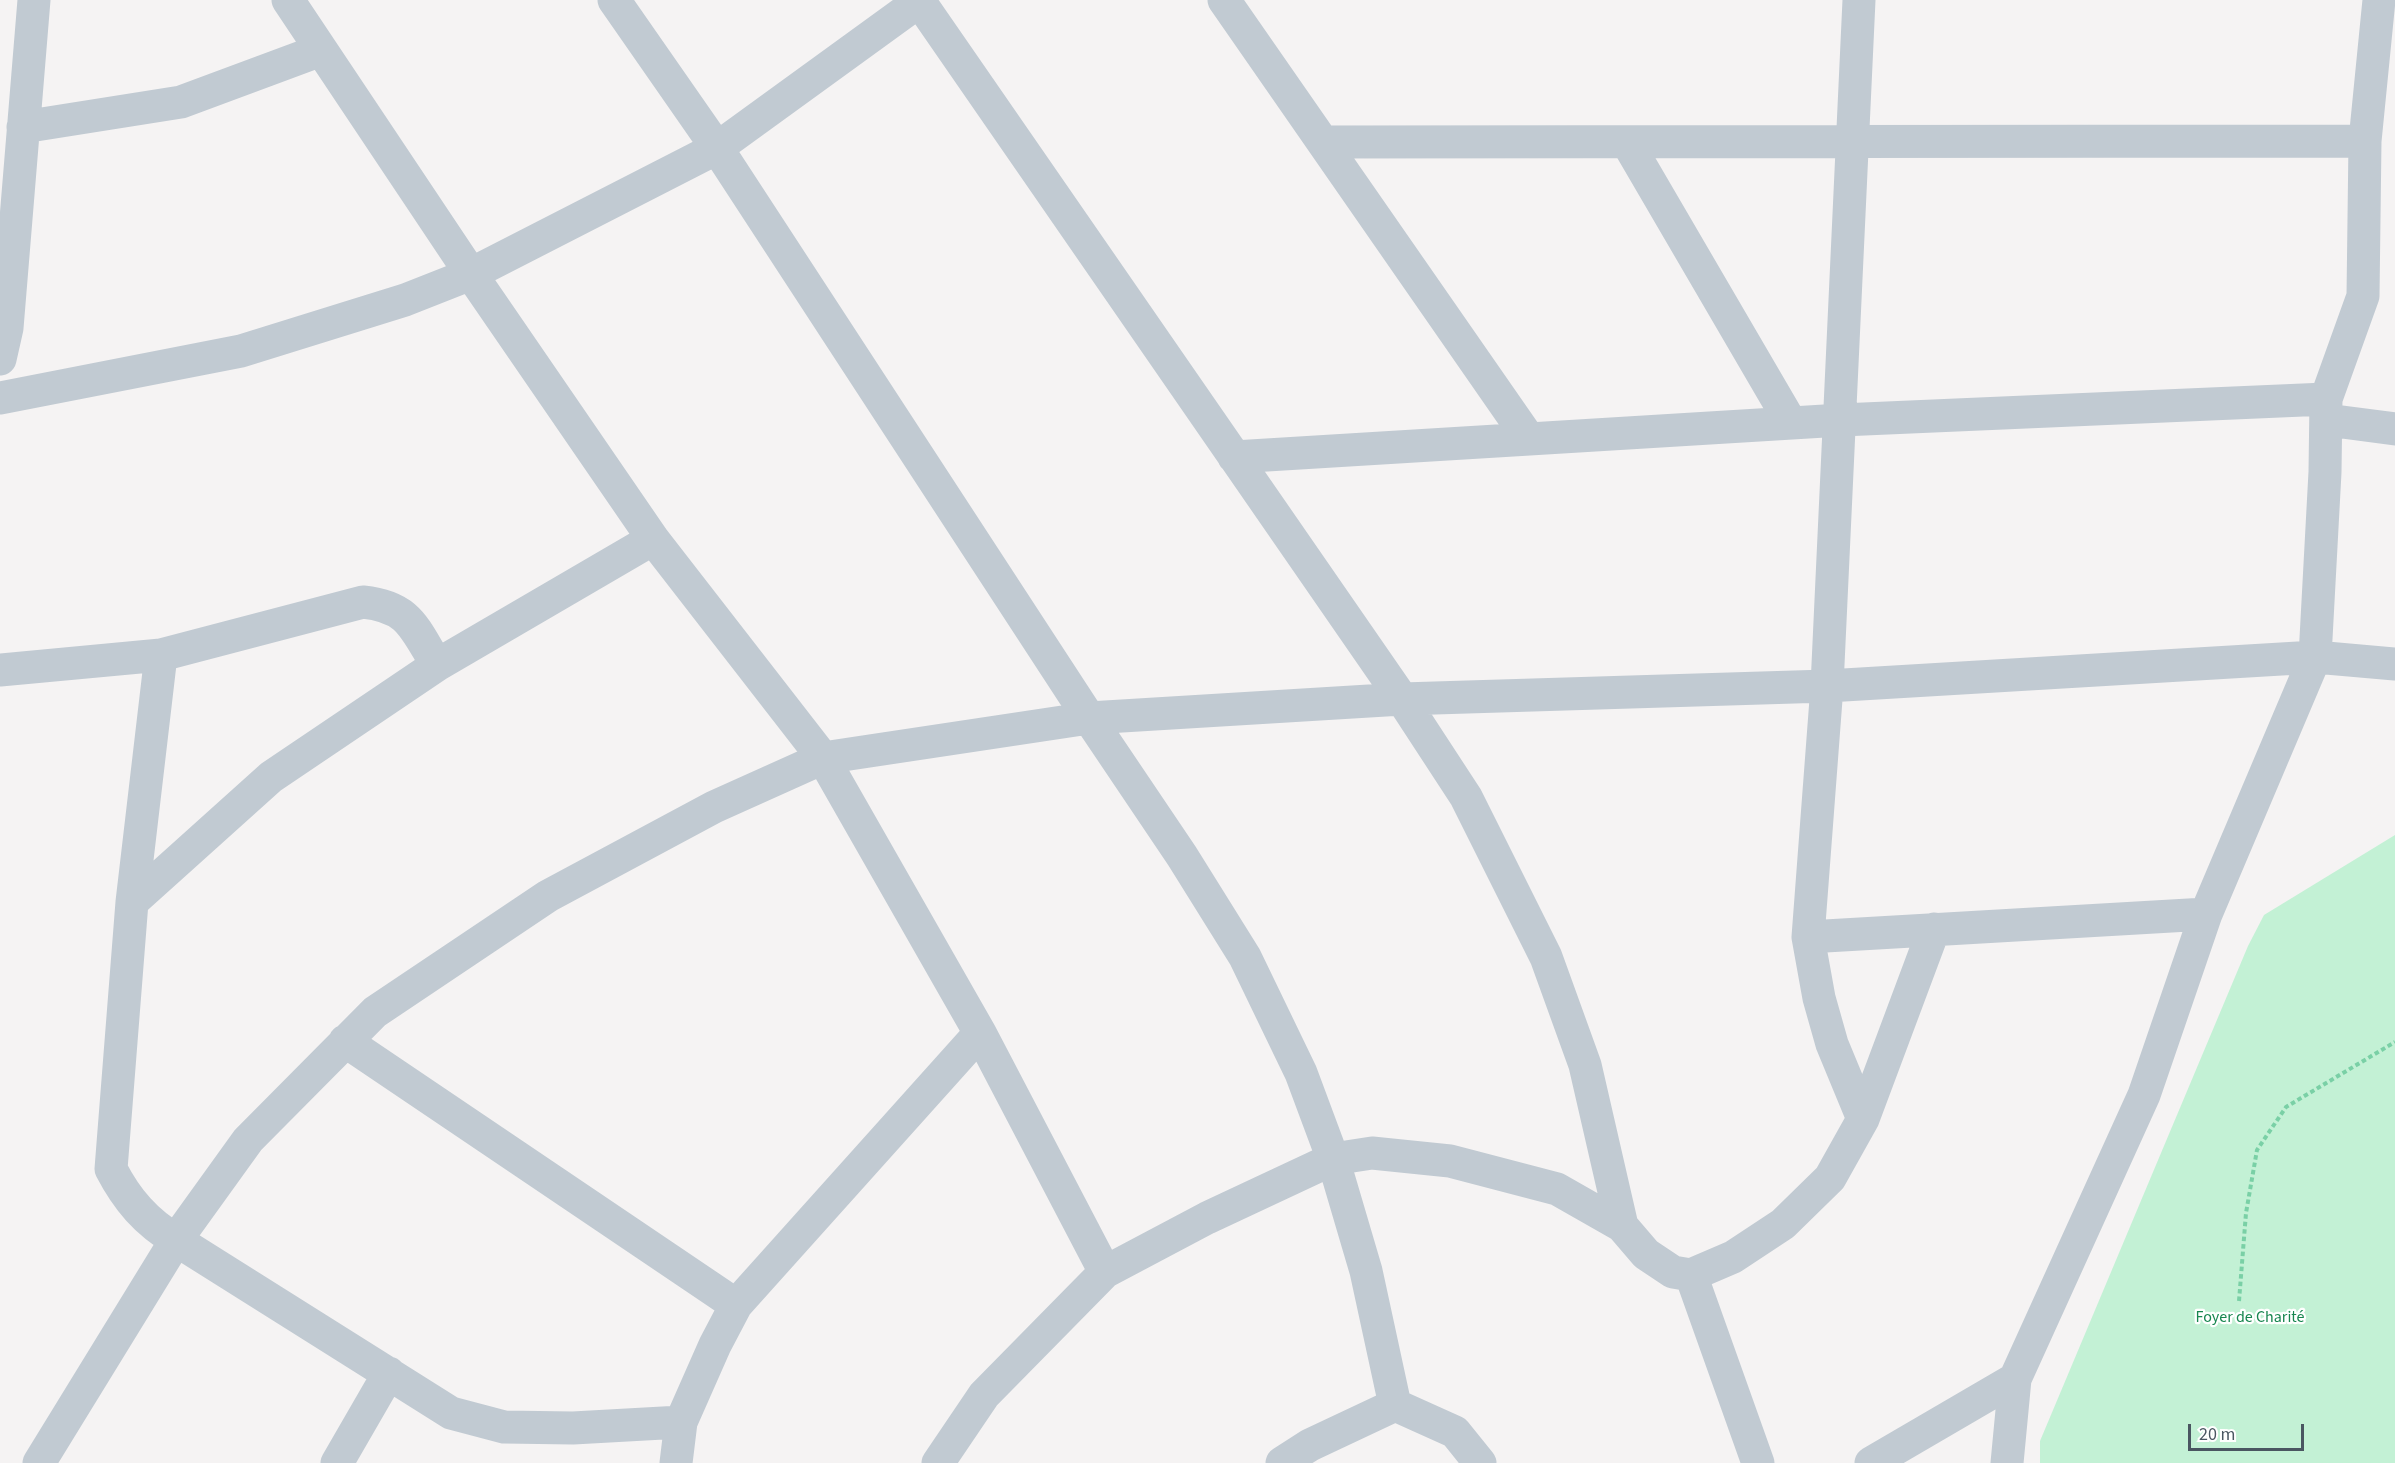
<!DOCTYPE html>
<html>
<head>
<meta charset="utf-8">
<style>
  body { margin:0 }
  #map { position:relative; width:2395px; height:1463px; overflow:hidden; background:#f5f3f3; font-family:"Source Sans 3",sans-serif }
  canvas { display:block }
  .scale { position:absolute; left:2188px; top:1424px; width:116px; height:27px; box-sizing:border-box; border:3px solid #4a5661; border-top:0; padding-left:8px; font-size:18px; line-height:21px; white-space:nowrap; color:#4a5661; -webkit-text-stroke:4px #fff; paint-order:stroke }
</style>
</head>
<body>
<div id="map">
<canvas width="2395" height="1463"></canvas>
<div class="scale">20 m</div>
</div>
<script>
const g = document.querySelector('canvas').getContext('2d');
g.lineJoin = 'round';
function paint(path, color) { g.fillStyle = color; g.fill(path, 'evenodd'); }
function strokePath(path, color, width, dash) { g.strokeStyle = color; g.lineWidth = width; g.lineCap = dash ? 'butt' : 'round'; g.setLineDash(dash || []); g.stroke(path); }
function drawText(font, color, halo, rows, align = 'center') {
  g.font = font + ' "Source Sans 3",sans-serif'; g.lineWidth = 4.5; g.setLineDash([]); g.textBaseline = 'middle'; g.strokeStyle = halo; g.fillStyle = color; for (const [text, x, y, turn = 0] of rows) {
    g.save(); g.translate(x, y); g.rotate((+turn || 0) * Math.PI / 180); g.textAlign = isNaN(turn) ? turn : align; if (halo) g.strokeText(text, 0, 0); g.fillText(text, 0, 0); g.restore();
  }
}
paint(new Path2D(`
  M2395,835v628h-355v-22l208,-495 16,-31z`), '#c3f1d5');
strokePath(new Path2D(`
  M2239,1301l7,-88 11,-63 29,-43 109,-65`), '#7ad0a6', 4, [4.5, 3]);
strokePath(new Path2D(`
  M288,0l183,274 182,265 170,219 157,275 125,239
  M614,0l103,148 372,570 93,138 63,101 56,116 32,86 33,112 29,134
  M1224,0l305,439
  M1859,0l-32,686 -19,251 11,61 13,46 31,75
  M920,2l482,697 64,98 80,160 39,108 37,161
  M23,127l158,-25 140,-52
  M1323,142l1042,-1
  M1627,142l164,281
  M0,359l7,-31 27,-328
  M0,398l241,-47 164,-51 66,-26 246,-126 204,-148
  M2327,420l68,9
  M1234,457l607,-37 485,-21
  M0,670l161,-15 202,-53c47,5 51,26 74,63
  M132,902l139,-125 166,-112 216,-126
  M1808,937l398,-23
  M980,1033l-244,272 -21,40 -34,77 -108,6 -69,-1 -53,-14 -275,-173 72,-100 127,-128 173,-116 166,-89 109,-49 266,-40 313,-19 425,-13 488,-29 80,7
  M345,1041l391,264
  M1691,1275l67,188
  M39,1463l137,-223c-30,-18 -49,-40 -65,-71l21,-267 29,-247
  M337,1463l52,-90
  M676,1463l5,-41
  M938,1463l46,-68 121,-123 102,-54 126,-59 39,-6 78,8 107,28 65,37 24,28 27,18 18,3 42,-18 50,-33 47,-46 33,-59 71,-190
  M1282,1463l28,-18 85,-40 60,27 25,31
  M1871,1463l144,-84
  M2007,1463l8,-84 129,-284 62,-181 109,-257 10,-185 1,-73 37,-103 2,-155 14,-141`), '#c1cad2', 33);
drawText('16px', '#17864f', '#fff', [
  ["Foyer de Charité",2250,1318]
]);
</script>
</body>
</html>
